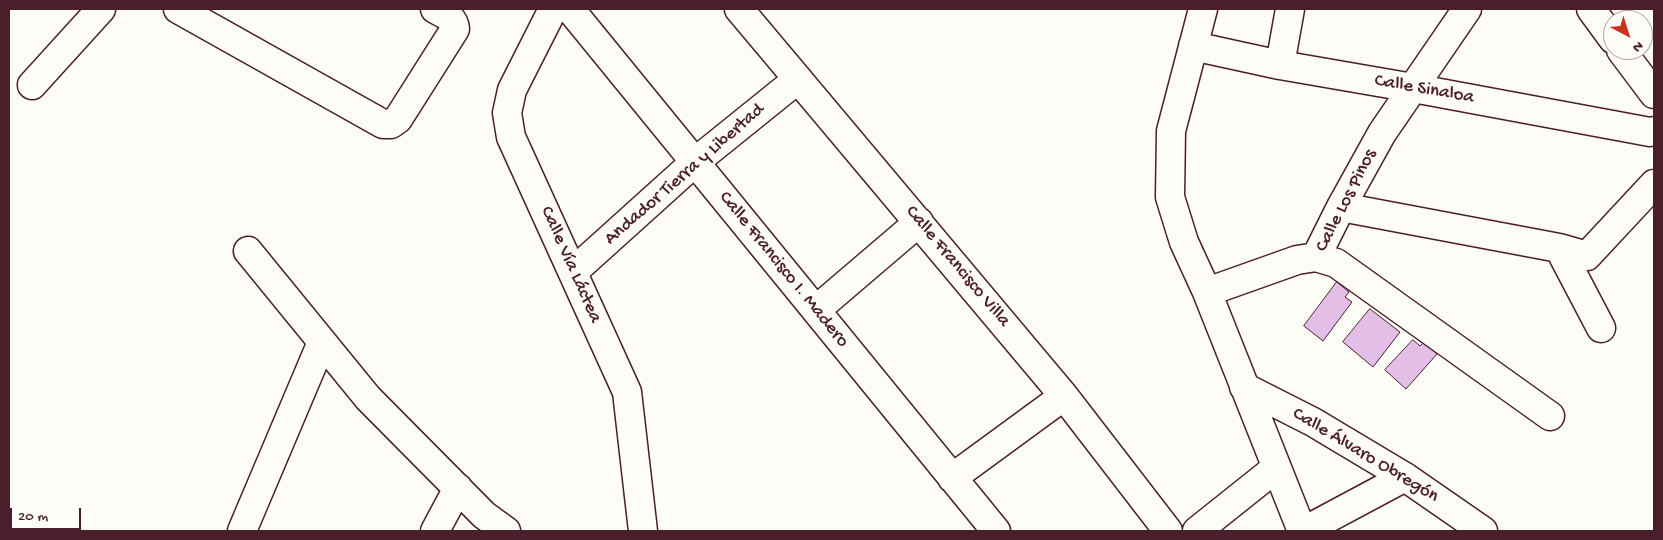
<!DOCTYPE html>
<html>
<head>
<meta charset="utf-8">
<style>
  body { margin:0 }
  #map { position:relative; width:1663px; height:540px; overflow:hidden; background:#fdfcf7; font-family:"Gochi Hand",sans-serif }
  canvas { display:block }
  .frame { position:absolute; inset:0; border:10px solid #4a1f2b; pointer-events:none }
  .north { position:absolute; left:1603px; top:10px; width:50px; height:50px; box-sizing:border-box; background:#fdfcf7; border:1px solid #b5a4a5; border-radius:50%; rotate:140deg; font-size:14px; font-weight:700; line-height:20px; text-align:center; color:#4a1f2b }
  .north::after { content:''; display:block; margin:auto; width:18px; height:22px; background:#c8321e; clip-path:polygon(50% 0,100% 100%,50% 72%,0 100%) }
  .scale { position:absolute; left:10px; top:508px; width:71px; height:22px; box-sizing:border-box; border:2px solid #4a1f2b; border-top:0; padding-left:6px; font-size:15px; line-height:18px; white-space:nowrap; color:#4a1f2b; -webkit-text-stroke:4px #fdfcf7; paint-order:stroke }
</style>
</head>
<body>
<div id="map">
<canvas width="1663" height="540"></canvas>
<div class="frame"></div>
<div class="north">N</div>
<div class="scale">20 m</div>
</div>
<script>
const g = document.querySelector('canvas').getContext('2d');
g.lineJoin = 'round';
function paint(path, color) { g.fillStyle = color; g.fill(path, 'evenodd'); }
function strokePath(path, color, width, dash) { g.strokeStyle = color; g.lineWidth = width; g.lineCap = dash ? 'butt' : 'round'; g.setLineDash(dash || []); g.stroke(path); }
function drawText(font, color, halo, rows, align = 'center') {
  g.font = font + ' "Gochi Hand",sans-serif'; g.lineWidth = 4; g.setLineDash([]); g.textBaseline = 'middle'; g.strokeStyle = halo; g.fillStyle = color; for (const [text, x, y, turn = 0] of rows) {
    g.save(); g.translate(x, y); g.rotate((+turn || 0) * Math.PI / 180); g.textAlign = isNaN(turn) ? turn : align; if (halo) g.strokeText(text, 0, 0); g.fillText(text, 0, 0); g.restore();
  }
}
const building = new Path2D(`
  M1337,282l12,10 -4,5 7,5 -29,39 -19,-15z
  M1370,309l30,23 -27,35 -30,-25z
  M1413,340l7,6 4,-4 13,12 -31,35 -21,-19z`);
paint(building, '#e3bee7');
strokePath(building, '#4a1f2b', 1);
const minor = new Path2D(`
  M178,9l205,115h8l7,-5 57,-90c-1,-12 -11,-15 -20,-20
  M553,9l-41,81 -5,23 4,24 116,255 16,139
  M570,9l426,522
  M739,9l325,387 104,135
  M1203,9l-32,122 -1,66 14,45 23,50 95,239
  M1591,9l22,30
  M1193,46l87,19 133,23 237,44 4,-1
  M1621,50l33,44
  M1280,65l10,-56
  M32,85l69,-76
  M1341,207l218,41 42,80
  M1559,248l28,8 67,-72
  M248,251l120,147 116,117 22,16
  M1316,257l25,-50 41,-74 85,-124
  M573,272l122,-110 103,-83
  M1207,292l90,-32 19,-3 20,6 214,153
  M816,310l103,-88
  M1244,387l69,35 92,55 78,54
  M952,478l112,-82
  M242,531l80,-189
  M435,531l23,-43
  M1197,531l79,-63
  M1304,531l101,-54`);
strokePath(minor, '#4a1f2b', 31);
strokePath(minor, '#fdfcf7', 28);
drawText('19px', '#4a1f2b', '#fdfcf7', [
  ["Calle Sinaloa",1424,90,10],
  ["Andador Tierra y Libertad",685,175,-41],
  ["Calle Los Pinos",1347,201,-63],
  ["Calle Vía Láctea",570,265,66],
  ["Calle Francisco Villa",957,267,50],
  ["Calle Francisco I. Madero",783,270,51],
  ["Calle Álvaro Obregón",1365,456,31]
]);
</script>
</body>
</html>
